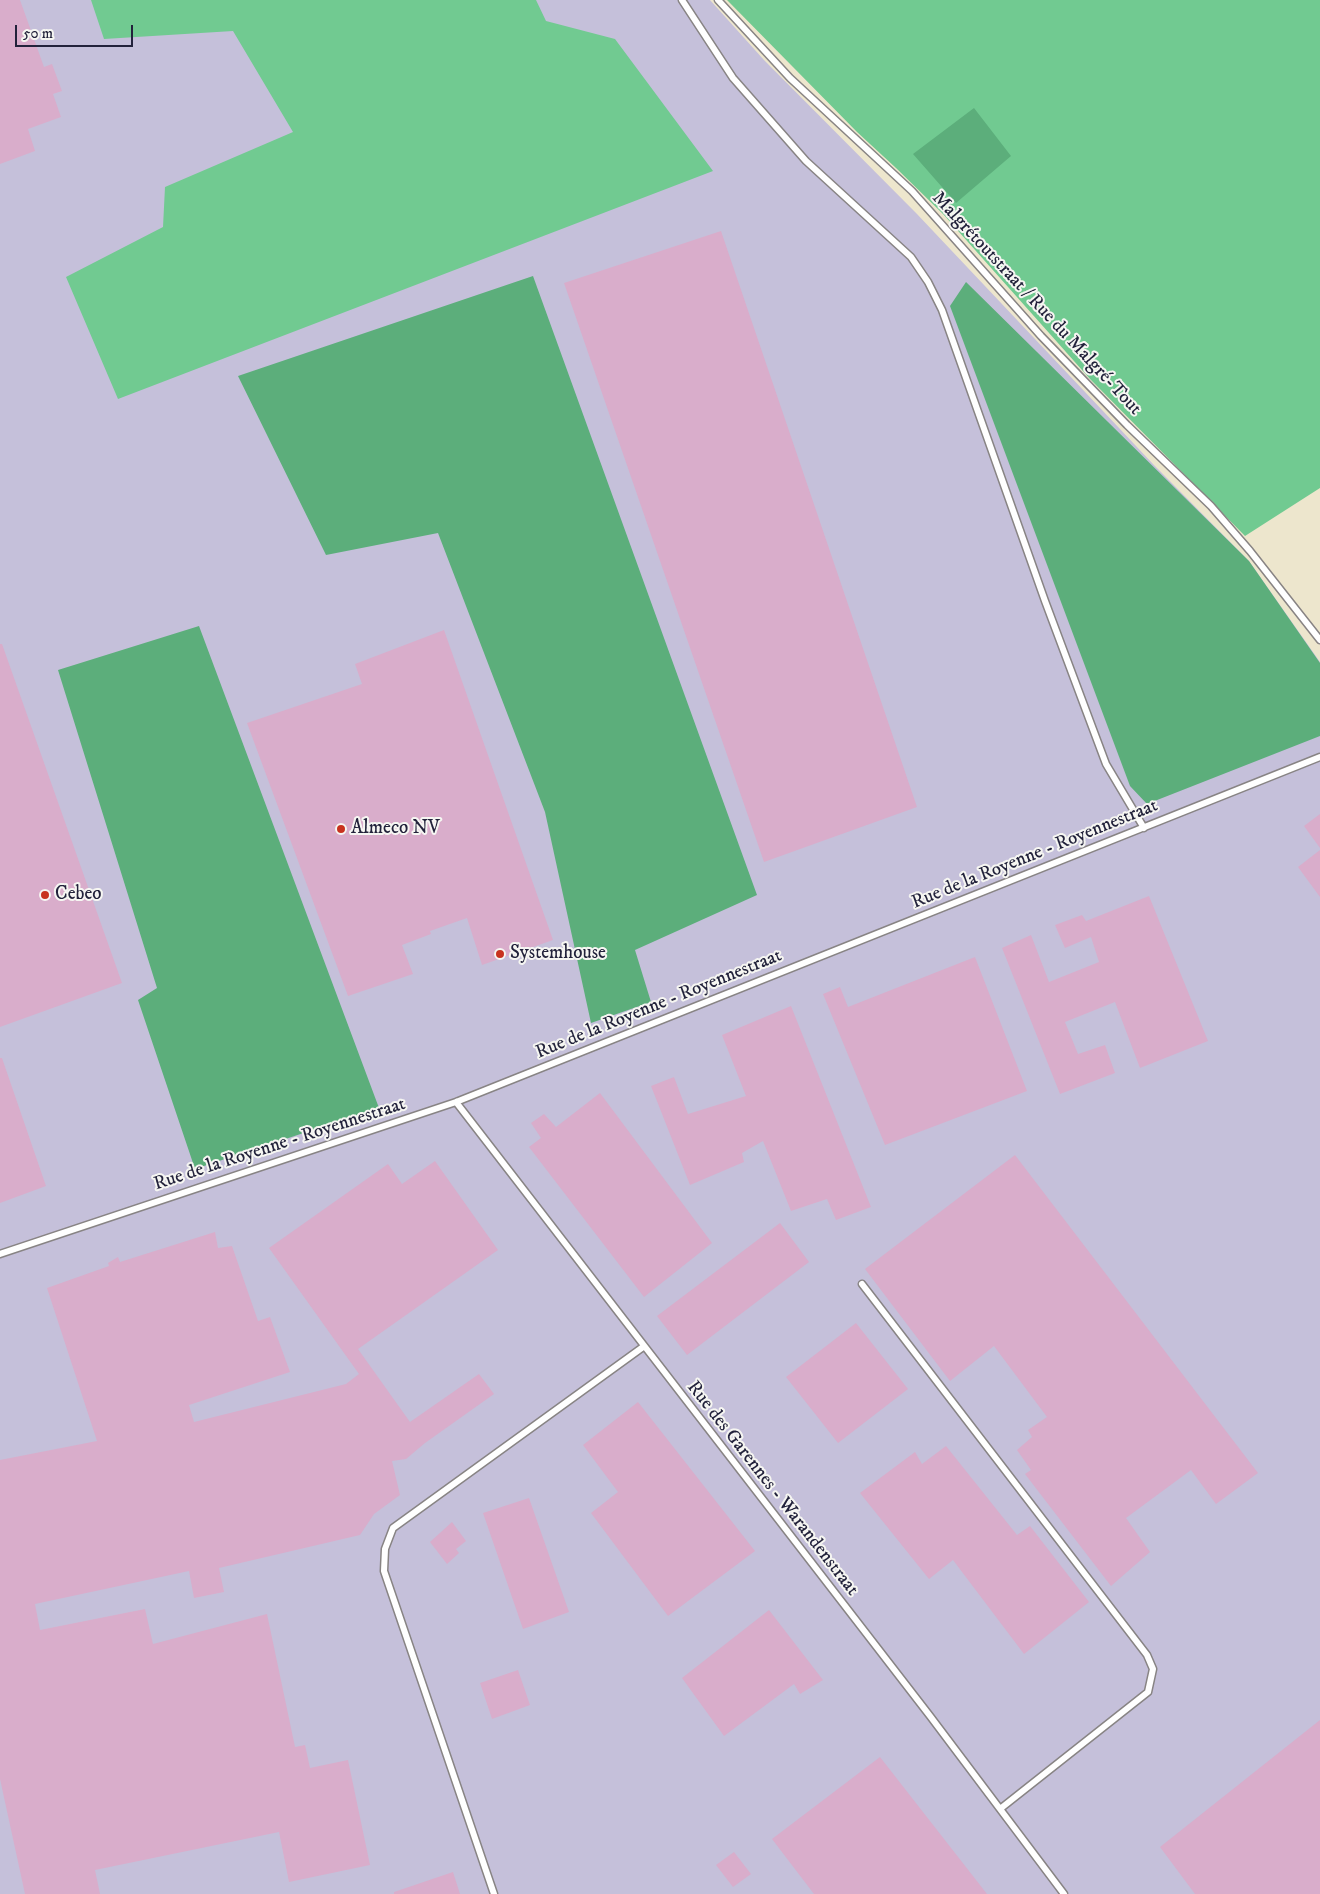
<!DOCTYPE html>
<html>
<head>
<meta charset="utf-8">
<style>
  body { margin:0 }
  #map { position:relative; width:1320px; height:1894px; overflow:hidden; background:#ede6cd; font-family:"IM FELL DW Pica",serif }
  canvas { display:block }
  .scale { position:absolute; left:15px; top:25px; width:118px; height:22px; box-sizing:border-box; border:2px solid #22223b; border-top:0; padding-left:6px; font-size:15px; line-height:18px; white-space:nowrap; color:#22223b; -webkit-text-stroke:4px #f6f6f2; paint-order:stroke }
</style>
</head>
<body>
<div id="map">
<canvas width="1320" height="1894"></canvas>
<div class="scale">50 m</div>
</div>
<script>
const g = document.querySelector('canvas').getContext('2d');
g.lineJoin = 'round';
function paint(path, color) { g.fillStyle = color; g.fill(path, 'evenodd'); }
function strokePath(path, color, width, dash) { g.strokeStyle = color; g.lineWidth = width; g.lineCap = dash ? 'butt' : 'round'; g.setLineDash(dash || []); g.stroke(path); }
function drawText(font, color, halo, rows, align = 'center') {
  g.font = font + ' "IM FELL DW Pica",serif'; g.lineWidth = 4; g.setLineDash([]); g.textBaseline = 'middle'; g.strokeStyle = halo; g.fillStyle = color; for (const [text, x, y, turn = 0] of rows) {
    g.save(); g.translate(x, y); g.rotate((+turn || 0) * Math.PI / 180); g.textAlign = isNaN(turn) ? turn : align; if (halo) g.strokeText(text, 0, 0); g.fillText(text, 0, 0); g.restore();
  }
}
paint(new Path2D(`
  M0,0h710l54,60 153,154 236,250 96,97 71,101v1232h-1320z`), '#c5c0da');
paint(new Path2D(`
  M91,0h445l10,21 69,18 98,132 -595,228 -52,-122 97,-50 2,-40 128,-55 -60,-101 -129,8z
  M727,0h593v488l-75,48 -155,-157 -147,-165 -47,-46 -39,-36z`), '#71ca91');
paint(new Path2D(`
  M974,108l37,48 -55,47 -43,-49z
  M533,276l224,619 -122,55 16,52 -60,21 -46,-211 -107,-279 -112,22 -88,-179z
  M966,282l283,279 71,102v73l-173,68 -17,-18 -180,-480z
  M199,626l180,482 -184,61 -57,-169 19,-12 -99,-318z`), '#5cae7b');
paint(new Path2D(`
  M0,0h20l24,67 8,-3 10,27 -9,3 8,23 -33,12 7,22 -35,13z
  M721,231l196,576 -153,55 -200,-579z
  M444,630l109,310 -71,25 -15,-47 -37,13 1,3 -29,11 11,29 -65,22 -101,-273 115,-39 -7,-20z
  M0,644h2l120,339 -122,44z
  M1320,814v34l-16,-22z
  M1320,850v47l-22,-30z
  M1149,896l59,145 -68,27 -25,-66 -50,20 13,32 27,-9 10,28 -55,21 -58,-146 29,-13 18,47 50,-20 -8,-25 -26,11 -10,-23 27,-10 4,6z
  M975,957l52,134 -142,54 -62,-151 17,-7 8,20z
  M791,1006l80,201 -35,13 -9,-21 -36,12 -28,-70 -21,12 2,9 -54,23 -39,-99 23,-9 14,37 58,-18 -24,-61z
  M0,1058h2l44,128 -46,17z
  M600,1093l112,150 -68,54 -115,-150 12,-9 -10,-15 13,-9 12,13z
  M1015,1155l243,318 -42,31 -25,-34 -65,48 24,34 -39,34 -86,-112 6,-4 -14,-20 15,-13 -4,-7 19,-13 -53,-71 -44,35 -85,-112z
  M435,1161l63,89 -140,99 52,73 69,-48 15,20 -69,49 -19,16 -14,2 8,34 -26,19 -14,21 -141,33 5,24 -30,6 -5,-27 -154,33 5,26 105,-21 8,35 114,-30 28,133 10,-2 5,23 38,-8 22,105 -81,17 -10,-50 -184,38 5,24h-75l-25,-115v-319l97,-19 -50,-153 62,-22 -1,-3 10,-6 2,5 95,-30 3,16 14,-2 26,75 12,-4 20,55 -101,33 5,17 152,-38 13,-10 -90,-126 119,-84 14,20z
  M780,1223l29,39 -122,93 -30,-39z
  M856,1323l52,66 -70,54 -52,-66z
  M638,1402l117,149 -87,65 -77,-103 27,-21 -35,-47z
  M946,1446l71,89 13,-9 59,76 -65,52 -71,-94 -24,19 -69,-86 55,-41 7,12z
  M529,1498l40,114 -46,17 -40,-116z
  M452,1522l14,19 -10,8 3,4 -12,11 -17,-22z
  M769,1610l54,70 -23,14 -6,-10 -70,52 -42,-58z
  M518,1670l12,35 -38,14 -12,-36z
  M1320,1720v174h-125l-35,-47z
  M880,1757l107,137h-173l-42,-55z
  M734,1852l17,22 -18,13 -17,-22z
  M453,1872l7,22h-66v-2z`), '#d9adcb');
const lane = new Path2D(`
  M682,0l51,78 73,83 105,96 17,25 14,28 103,291 61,163 38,64
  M718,0l72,78 122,113 129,145 86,89 84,81 39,45 70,89
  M456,1102l474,614 134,178
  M0,1254l456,-152 864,-345
  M862,1284l285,371 6,14 -5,23 -148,117
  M494,1894l-110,-323 1,-22 8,-21 250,-181`);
strokePath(lane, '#888484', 9);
strokePath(lane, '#fff', 6);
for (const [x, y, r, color] of [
  [341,829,5,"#c8321e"],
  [45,895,5,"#c8321e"],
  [500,954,5,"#c8321e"]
]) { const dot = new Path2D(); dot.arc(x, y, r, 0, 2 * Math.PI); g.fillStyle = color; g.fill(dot); strokePath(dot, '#f6f6f2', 2); }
drawText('19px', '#22223b', '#f6f6f2', [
  ["Malgrétoutstraat / Rue du Malgré-Tout",1036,304,47],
  ["Rue de la Royenne - Royennestraat",1035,855,-22],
  ["Rue de la Royenne - Royennestraat",659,1005,-22],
  ["Rue de la Royenne - Royennestraat",280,1145,-18],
  ["Rue des Garennes - Warandenstraat",772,1489,52]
]);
drawText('19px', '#22223b', '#f6f6f2', [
  ["Almeco NV",351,829],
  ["Cebeo",55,895],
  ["Systemhouse",510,954]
], 'left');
</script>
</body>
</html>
